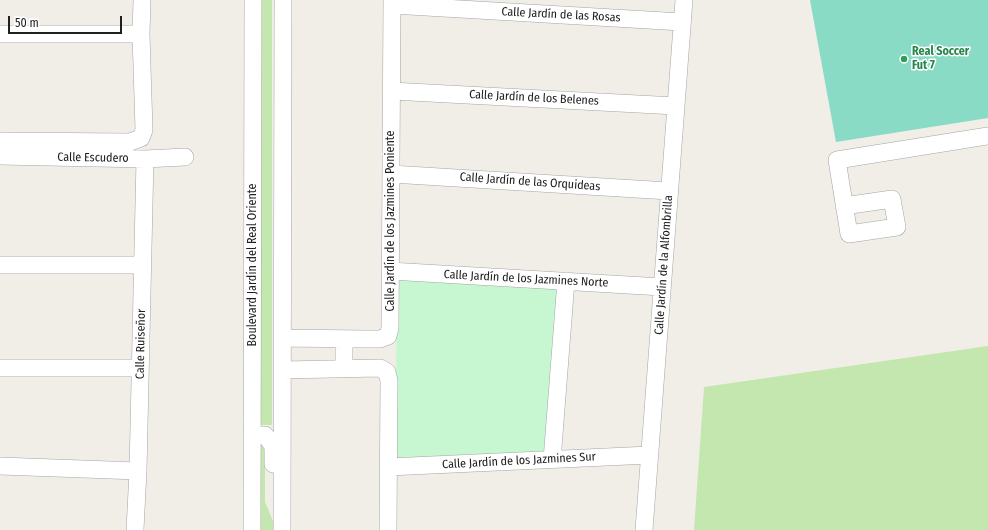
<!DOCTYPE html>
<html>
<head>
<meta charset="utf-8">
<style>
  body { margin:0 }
  #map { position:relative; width:988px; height:530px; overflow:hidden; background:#f0eee7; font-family:"Fira Sans Condensed",sans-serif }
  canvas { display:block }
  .scale { position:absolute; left:8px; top:16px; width:114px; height:18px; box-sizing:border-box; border:2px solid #202020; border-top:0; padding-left:5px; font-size:12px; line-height:14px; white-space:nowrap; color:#202020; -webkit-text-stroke:3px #fff; paint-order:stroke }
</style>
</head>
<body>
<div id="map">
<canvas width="988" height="530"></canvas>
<div class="scale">50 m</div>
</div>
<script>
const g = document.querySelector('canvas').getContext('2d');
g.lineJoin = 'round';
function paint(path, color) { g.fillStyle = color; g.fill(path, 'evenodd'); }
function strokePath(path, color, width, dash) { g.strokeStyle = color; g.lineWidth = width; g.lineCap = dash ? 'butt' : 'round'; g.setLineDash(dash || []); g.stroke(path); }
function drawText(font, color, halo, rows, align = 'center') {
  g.font = font + ' "Fira Sans Condensed",sans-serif'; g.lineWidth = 3; g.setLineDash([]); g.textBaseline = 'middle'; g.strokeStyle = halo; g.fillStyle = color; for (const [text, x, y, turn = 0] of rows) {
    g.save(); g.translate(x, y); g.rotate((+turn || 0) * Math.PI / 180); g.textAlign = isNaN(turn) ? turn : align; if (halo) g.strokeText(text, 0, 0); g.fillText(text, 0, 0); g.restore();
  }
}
paint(new Path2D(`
  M260,0h12v425h-11l-4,-5z
  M988,346v184h-294l10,-143z
  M265,441v61l8,19v9h-13l-2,-87z`), '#c4e7b0');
paint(new Path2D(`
  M397,279l161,9 -12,164 -151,7z`), '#c7f7d1');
paint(new Path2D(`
  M810,0h178v118l-152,24z`), '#89dbc6');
const minor = new Path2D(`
  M392,5l290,17
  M0,34h141
  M391,91l285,15
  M0,141l130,1 11,-4 3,-8 -3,-96 1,-34
  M0,156l145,3 40,-2
  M391,174l278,17
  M844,206l48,-7 5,28 -48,7 -12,-74 151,-24
  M0,265h142
  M390,271l272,16
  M283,338l82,1h15l8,-3 2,-8 2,-328
  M344,339v29
  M0,368h140
  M283,370l97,-2 7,4 2,9 -1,149
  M252,435h13l8,11v18
  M552,460l14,-179
  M0,466l138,5
  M388,467l262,-12
  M135,530l3,-59 7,-312
  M252,530l1,-530
  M282,530l1,-530
  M644,530l40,-530`);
strokePath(minor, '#a4a4a4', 18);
strokePath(minor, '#fff', 17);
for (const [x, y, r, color] of [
  [904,59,4,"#2e9e5b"]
]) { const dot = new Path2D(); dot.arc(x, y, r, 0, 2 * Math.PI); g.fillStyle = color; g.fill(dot); strokePath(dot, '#fff', 1.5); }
drawText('12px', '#202020', '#fff', [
  ["Calle Jardín de las Rosas",561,15,3],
  ["Calle Jardín de los Belenes",534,98,3],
  ["Calle Escudero",93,158,1],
  ["Calle Jardín de las Orquideas",530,182,4],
  ["Calle Jardín de los Jazmines Poniente",391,221,-90],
  ["Boulevard Jardín del Real Oriente",253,265,-90],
  ["Calle Jardín de la Alfombrilla",664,265,-86],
  ["Calle Jardín de los Jazmines Norte",526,279,3],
  ["Calle Ruiseñor",141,344,-89],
  ["Calle Jardín de los Jazmines Sur",519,461,-3]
]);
drawText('bold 12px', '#27864d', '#fff', [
  ["Real Soccer",912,52],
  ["Fut 7",912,66]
], 'left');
</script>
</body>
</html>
